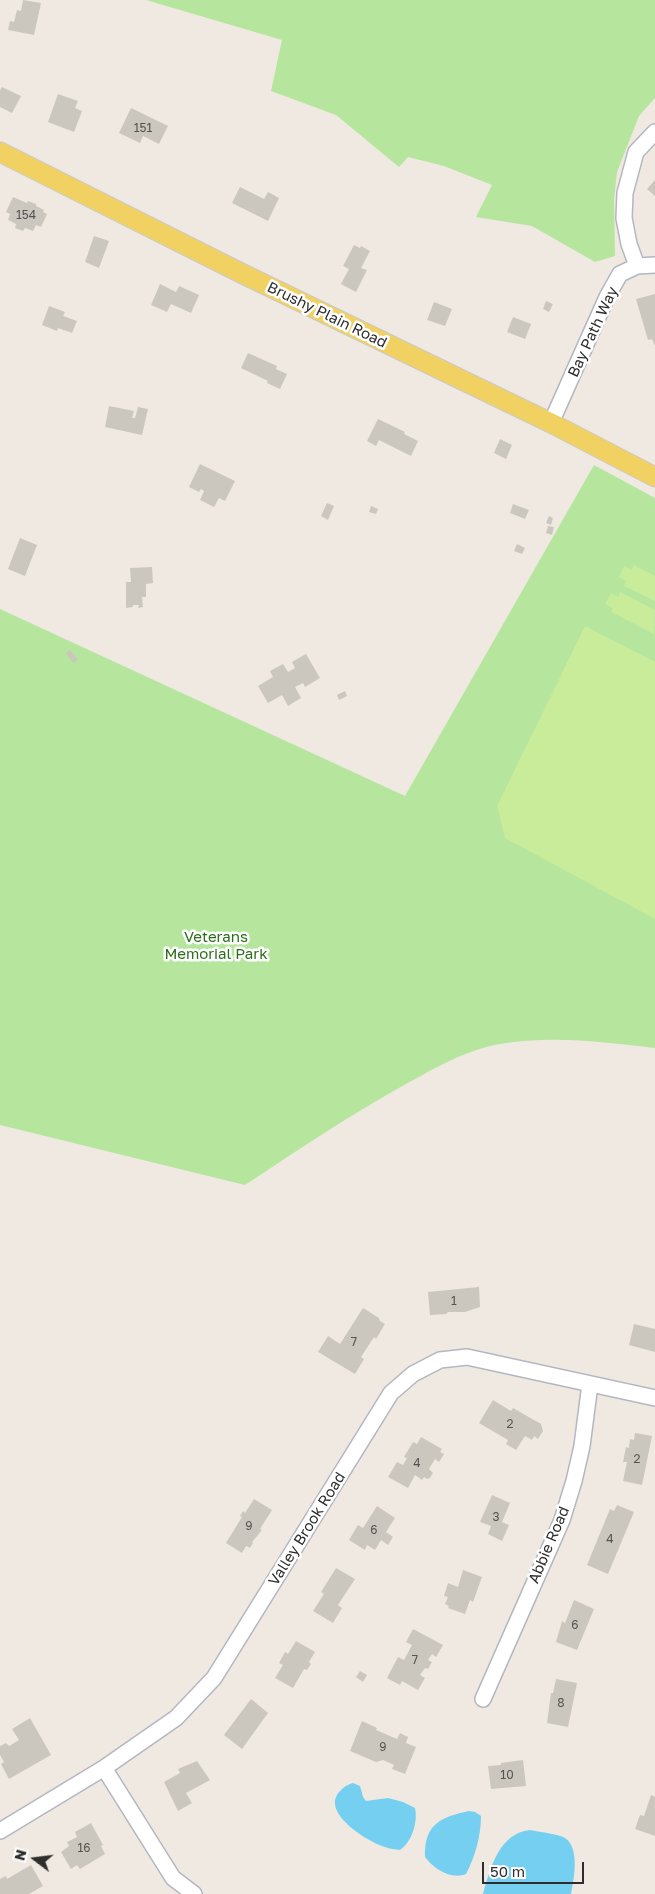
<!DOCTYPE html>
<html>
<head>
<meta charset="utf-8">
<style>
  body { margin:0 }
  #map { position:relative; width:655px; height:1894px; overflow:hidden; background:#efe9e1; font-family:"Golos Text",sans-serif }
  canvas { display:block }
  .north { position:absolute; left:10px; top:1834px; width:50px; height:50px; -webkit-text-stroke:4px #fff; paint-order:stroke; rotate:285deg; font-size:14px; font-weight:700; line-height:20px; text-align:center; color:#2e2e2e }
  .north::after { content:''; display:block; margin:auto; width:18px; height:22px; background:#2e2e2e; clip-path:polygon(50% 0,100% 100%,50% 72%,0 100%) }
  .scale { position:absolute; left:482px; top:1862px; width:102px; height:22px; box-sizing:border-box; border:2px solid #2e2e2e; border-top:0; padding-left:6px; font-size:15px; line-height:18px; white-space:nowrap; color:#2e2e2e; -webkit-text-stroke:4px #fff; paint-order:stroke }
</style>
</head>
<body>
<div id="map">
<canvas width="655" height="1894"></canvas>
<div class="north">N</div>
<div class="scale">50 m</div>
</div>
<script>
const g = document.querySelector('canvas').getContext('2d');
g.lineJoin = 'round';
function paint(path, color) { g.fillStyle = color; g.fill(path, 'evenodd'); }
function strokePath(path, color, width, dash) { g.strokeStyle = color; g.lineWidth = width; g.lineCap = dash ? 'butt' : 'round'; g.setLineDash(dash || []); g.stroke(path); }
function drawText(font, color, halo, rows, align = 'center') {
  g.font = font + ' "Golos Text",sans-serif'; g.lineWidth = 5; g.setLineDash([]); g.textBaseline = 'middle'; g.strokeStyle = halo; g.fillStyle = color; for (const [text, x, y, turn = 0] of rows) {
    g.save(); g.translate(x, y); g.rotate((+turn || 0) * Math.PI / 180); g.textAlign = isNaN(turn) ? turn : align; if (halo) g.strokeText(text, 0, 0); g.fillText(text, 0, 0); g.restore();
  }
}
paint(new Path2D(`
  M146,0h509v98l-16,18 -22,56 -3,28 1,56 -20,6 -63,-36 -56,-9 16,-32 -48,-19 -36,-9 -9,10 -63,-52 -65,-24 11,-51z
  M594,465l61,33v550c-52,-6 -103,-13 -155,-4 -34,6 -65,24 -94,40 -56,31 -108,66 -161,101l-245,-60v-516l405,187z`), '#b6e59e');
paint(new Path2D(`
  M634,565l21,11v25l-31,-15 2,-5 -7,-4 5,-11 8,4z
  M620,592l35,18 -1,24 -43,-22 2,-4 -8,-4 6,-11 7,4z
  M585,626l70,36v257l-150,-81 -8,-32z`), '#c9ec9a');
paint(new Path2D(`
  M353,1783l7,3 3,11 3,4 22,-3 15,4 12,6c3,14 -3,34 -15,42 -5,-1 -10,-1 -15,-3 -17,-5 -60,-32 -48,-52 4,-6 9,-10 16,-12z
  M469,1811l6,1 6,4c0,20 -6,41 -15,58 -15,6 -32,-5 -41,-17 -1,-33 16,-40 44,-46z
  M530,1830c9,2 28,4 35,8 15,10 9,41 6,56h-88c7,-25 16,-61 47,-64z`), '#75cff0');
paint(new Path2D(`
  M23,0l18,3 -7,32 -26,-5 2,-9 4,1 3,-12 4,1z
  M2,87l19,9 -9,17 -12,-6v-17z
  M58,94l20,7 -3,7 7,3 -8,21 -26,-10z
  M131,108l37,18 -9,18 -16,-8 -3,7 -21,-10z
  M655,180v16l-8,-7z
  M240,187l24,12 4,-7 11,6 -11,23 -36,-18z
  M13,197l14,6 1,-2 8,3v2l8,4 -1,2 4,2 -6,13 -5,-2 -3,6 -8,-3 -2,3 -8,-3 1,-4 -8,-4 2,-6 -4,-2z
  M94,236l15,5 -10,27 -14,-6z
  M354,245l6,3 1,-2 9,5 -9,17 6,2 -11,22 -15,-8 8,-15 -6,-3z
  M160,284l16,8 3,-6 20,9 -8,18 -20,-9 -4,8 -16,-7z
  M655,294v52l-3,-7 -4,1 -12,-41z
  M546,301l7,3 -4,8 -6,-3z
  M434,302l18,7 -7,17 -18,-6z
  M49,306l16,6 -2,4 14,5 -5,12 -14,-5 -1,3 -15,-6z
  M513,317l18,7 -6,15 -18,-7z
  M248,353l29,13 -1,3 11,5 -7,15 -13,-6 1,-2 -27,-13z
  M109,406l25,5 -2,7h3l3,-11 10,2 -6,26 -37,-8z
  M378,419l27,13 -1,2 14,7 -7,15 -32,-16 -3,6 -9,-5z
  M500,439l12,6 -6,14 -12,-6z
  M200,464l35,17 -10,20 -6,-3 -5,9 -14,-7 4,-9 -3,-2 -2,3 -10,-5z
  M327,503l7,3 -6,14 -7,-4z
  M513,504l16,6 -4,9 -15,-6z
  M371,506l7,3 -2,5 -7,-2z
  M549,516l4,2 -2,7 -5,-2z
  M548,526l6,1 -2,8 -6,-2z
  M20,538l17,7 -12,31 -17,-7z
  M517,544l8,4 -3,6 -8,-3z
  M152,567l1,16 -7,1v13h-4l1,10 -5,1 1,-3h-6v2l-7,1v-26h5l-1,-14z
  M70,650l8,10 -5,3 -7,-10z
  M306,654l14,24 -15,9 -2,-4 -8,4 6,11 -13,8 -6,-11 -14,8 -10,-17 15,-9 -3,-6 13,-7 5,8 7,-4 -3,-6z
  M345,691l2,5 -8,4 -2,-5z
  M479,1287l1,20 -15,5h-17l-2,2 -16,1 -2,-23z
  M363,1308l16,10 1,3 5,3 -9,15 -2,-2 -13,20 3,2 -9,15 -37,-22 10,-16 12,8z
  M634,1324l21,5v23l-26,-7z
  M493,1400l18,11 2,-3 28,16 2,7 -5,8 -4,-3 -2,4 -7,-4 -9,14 -10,-6 2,-4 -29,-17z
  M635,1433l17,3 -10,49 -19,-4 4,-19h-4l3,-15 3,1 1,-9 4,1z
  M421,1437l21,12 -2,3 4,2 -5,8 -4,-3 -6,10 4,4 -3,5 -3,1 -3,-2 -2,3 -7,-5 -7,13 -20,-11 9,-15 6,3 4,-7 -3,-1 9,-15 4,2z
  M492,1495l18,8 -8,19 7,3 -7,16 -14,-7 3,-8 -11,-4z
  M254,1499l18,11 -12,19 2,1 -10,12 1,1 -3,5 -4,-2 -4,7 -16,-10 16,-26 -2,-1 3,-5 2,2z
  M617,1505l17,7 -26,62 -21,-9 23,-56 4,2z
  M377,1506l18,12 -9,14 7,5 -5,8 -7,-5 -6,10 -8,-5 -2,5 -16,-10 9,-15 5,3z
  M336,1568l19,11 -17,26 4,3 -9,15 -20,-12 11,-17 -3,-2z
  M463,1570l19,7 -9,25 -3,-2 -5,14 -17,-6 1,-2 -4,-2 3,-7 -4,-1 4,-13 10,4z
  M574,1600l20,9 -17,41 -21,-8 6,-21 3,2z
  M413,1629l30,16 -7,12 -4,-3 -4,6 4,2 -4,7 -3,-1 -5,7 5,3 -7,12 -16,-9 -2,4 -13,-7 11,-21 6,3 8,-15 -6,-3z
  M296,1641l19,11 -6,10 2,2 -4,6 -3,-1 -11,19 -18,-10 8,-13 -4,-2 6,-11 3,2z
  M360,1671l7,4 -4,7 -7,-5z
  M556,1679l21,4 -9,44 -21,-4 4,-30h2z
  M251,1699l17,14 -26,36 -18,-14z
  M30,1718l21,37 -42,24 -8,-15 3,-2 -4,-7v-9l6,-3 3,3 10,-6 -7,-11z
  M362,1721l15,7 -1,2 21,9 3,-6 8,4 -2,6 10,4 -11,27 -13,-5 2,-4 -11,-5 -7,2 -26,-11z
  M523,1760l3,26 -35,3 -3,-23 13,-1v-2z
  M197,1761l13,19 -24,13 6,10 -14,8 -14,-29 16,-9 -2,-4z
  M651,1795l4,2v39l-20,-7 5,-14 4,1z
  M91,1823l12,22 -2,1 4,8 -25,15 -3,-4 -6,4 -10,-17 8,-6 -2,-4 10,-5 -2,-5z
  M31,1865l12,21 -14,8h-29v-15l6,-3 1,3z`), '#cbc7bf');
const minor = new Path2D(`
  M637,266l-8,-22 -5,-26 1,-25 11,-41 19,-20
  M551,423l56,-126 13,-23 17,-8 18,-1
  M483,1699l79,-179 12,-39 8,-35 8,-62
  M104,1768l69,110 21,16
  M0,1831l104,-63 72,-50 38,-40 177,-285 22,-19 27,-14 27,-3 188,41`);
const major = new Path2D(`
  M0,152l241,121 310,150 104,54`);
strokePath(minor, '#b4b7c1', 18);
strokePath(major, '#c9c9c9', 21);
strokePath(minor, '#fff', 15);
strokePath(major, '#f2d163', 19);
drawText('12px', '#555452', null, [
  ["151",143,128],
  ["154",26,215],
  ["1",454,1301],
  ["7",354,1342],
  ["2",510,1424],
  ["2",637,1459],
  ["4",417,1463],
  ["3",496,1517],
  ["9",249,1526],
  ["6",374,1530],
  ["4",610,1539],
  ["6",575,1625],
  ["7",415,1660],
  ["8",561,1703],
  ["9",383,1747],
  ["10",507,1775],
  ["16",84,1848]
]);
drawText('15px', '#2e2e2e', '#fff', [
  ["Brushy Plain Road",327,315,26],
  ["Bay Path Way",593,332,-65],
  ["Valley Brook Road",307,1529,-58],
  ["Abbie Road",549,1545,-67]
]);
drawText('15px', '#2c6e1b', '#fff', [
  ["Veterans",216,937],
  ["Memorial Park",216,954]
]);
</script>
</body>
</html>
